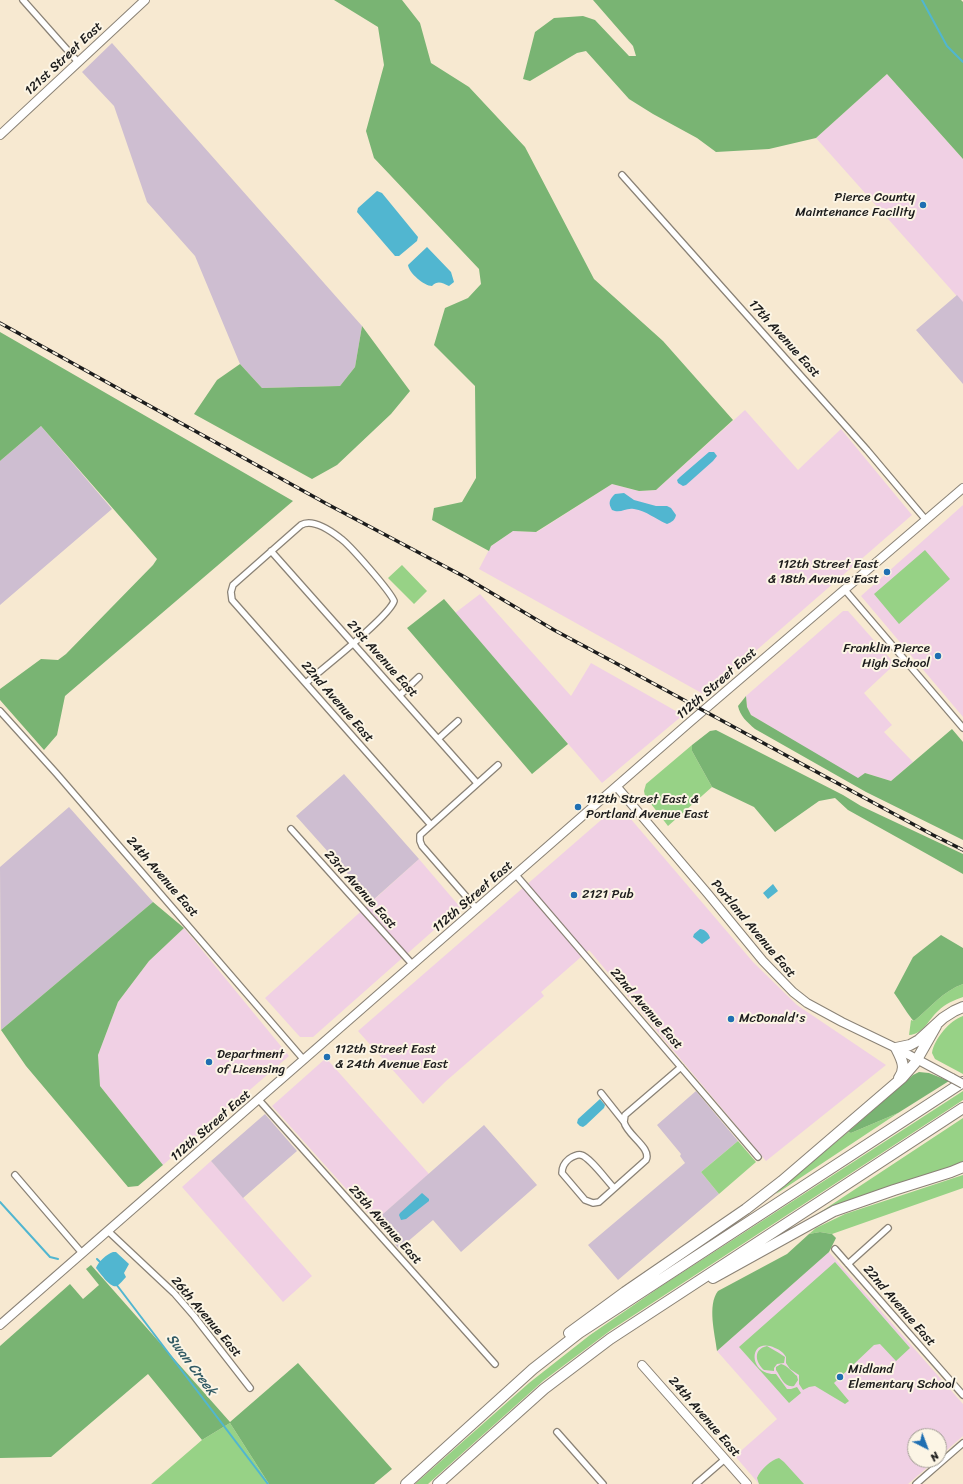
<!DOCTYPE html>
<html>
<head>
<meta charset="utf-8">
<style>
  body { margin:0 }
  #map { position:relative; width:963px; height:1484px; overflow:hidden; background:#f7e9d1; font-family:Sriracha,sans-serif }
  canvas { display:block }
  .north { position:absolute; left:907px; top:1428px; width:40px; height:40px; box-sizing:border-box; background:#fcf5e5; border:1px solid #a29e95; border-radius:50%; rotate:138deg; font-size:11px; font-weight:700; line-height:16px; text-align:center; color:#1c1c1c }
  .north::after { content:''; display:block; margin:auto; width:14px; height:18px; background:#1f6fb2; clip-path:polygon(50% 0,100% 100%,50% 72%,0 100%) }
</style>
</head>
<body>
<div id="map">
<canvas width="963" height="1484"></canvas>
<div class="north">N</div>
</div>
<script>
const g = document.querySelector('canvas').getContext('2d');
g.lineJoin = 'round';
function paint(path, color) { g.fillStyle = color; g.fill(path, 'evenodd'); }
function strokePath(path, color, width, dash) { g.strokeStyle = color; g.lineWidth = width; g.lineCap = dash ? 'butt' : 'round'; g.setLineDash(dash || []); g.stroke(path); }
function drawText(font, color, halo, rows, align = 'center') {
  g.font = font + ' Sriracha,sans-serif'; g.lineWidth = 4; g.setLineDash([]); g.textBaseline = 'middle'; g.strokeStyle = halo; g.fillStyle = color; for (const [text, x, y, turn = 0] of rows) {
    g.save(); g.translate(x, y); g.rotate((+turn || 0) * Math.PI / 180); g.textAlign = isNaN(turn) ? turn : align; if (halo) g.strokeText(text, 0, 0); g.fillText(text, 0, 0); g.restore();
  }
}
paint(new Path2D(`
  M887,74l76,85v144l-147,-165z
  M745,410l53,60 43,-41 71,86 -207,180 -226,-126 12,-23 22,-15 24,1 75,-48 27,7 17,-1z
  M963,505v212l-102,-121z
  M480,594l91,102 20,-33 92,52 -81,68 -147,-170z
  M843,611h5l47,53 -31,29 28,32 -8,7 29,30 -22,19 -26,-8 -7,6 -107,-64 -4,-8 -1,-11z
  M624,811l129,151 44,43 89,60 -120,96 -177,-211 -48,42 3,4 -99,86 -22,22 -65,-73 250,-217z
  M419,859l41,48 -147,130h-13l-35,-39z
  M184,928l105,128 -126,109 -63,-79 -2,-31 20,-53 31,-41z
  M326,1058l103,116 -54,47 -103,-115z
  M211,1161l101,115 -29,26 -101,-115z
  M829,1252l134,152v32l-24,21v-21h-24v24h21l-28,24h-149l-24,-28 42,-37 -60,-68z`), '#f0d0e4');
paint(new Path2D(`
  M112,43l250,283 -7,41 -15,19 -78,2 -22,-24 -45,-108 -48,-54 -33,-96 -32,-34z
  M957,295l6,7v82l-47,-54z
  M41,426l71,83 -112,96v-144z
  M344,774l75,85 -47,42 -76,-85z
  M69,807l84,95 -152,128 -1,-163z
  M696,1091l42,50 -37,31 18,22 -101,86 -30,-35 97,-82 -5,-7 1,-2 -24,-29z
  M265,1114l32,37 -54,47 -32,-37z
  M484,1125l53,60 -76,67 -28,-32 -34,29 -24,-28z`), '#cebed1');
paint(new Path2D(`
  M925,550l25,29 -51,45 -25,-30z
  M402,565l25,26 -13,13 -26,-26z
  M692,745v6l20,36 -44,39 -23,-30 -1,-5 2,-7z
  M963,984v13c-9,3 -18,7 -25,14 -10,9 -14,23 -29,24l2,-15 3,1c16,-13 29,-30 49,-37z
  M963,1016v58l-28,-15 -3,-6c2,-14 18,-33 31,-37z
  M963,1091v9l-352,230 -68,51 -115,103h-13l114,-101 61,-48 73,-50z
  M898,1113l-122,81 6,-7 66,-55 3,1z
  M963,1118v44l-14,6 -74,23 -59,24z
  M738,1141l18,21 -37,32 -18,-22z
  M963,1175v13l-131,46 -12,-2 -11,2 7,-6 29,-14z
  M835,1262l75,86 -14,13 -16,-17 -6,1 -40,38 15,18 -4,3 -30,-18 -6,1 -6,3 -4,-6v-9l-9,-6 -4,-6v-6c-3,-5 -6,-7 -11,-9 -24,-11 -27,19 -8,25 3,1 6,1 9,1l11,15h4l6,-2 4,6 -12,10 -50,-56z
  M767,1346l12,7 6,4 -1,6 -7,1 -3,4v3l-10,-1c-9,-8 -11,-21 3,-24z
  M781,1364c6,1 11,8 16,12l1,4 -4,6c-10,2 -13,-9 -18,-16v-3z
  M230,1423l39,61h-118l51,-44z
  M779,1458l5,4 20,22h-45l-2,-6c3,-8 14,-18 22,-20z`), '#97d286');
paint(new Path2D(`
  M334,0h68l18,23 11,40 38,24 56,60 69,132 69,62 70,79 -77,70 -17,1 -27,-7 -76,48 -23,-1 -22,15 -2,5 -57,-31 2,-12 28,-6 14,-24 -1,-92 -41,-41 11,-37 23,-10 13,-14 -2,-15 -105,-111 -8,-27 18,-66 -6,-38z
  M593,0h368l2,2v157l-76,-85 -71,64 -47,11 -53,3 -19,-14 -44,-24 -24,-15 -43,-48 -9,2 -47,28 -7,-2 12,-47 19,-14 29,-2 12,4 34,36h7l-3,-10z
  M362,326l48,65 -19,23 -54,51 -25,14 -118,-65 23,-34 23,-16 22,24 78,-2 15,-19z
  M0,332l293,169 -228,195 -8,39 -13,15 -44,-50v-11l41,-30 17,1 8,-6 87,-89 4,-6 -116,-133 -41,35z
  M444,599l124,145 -36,30 -125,-146z
  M746,696l1,11 4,8 107,63 7,-5 26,8 61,-52 11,13v98l-97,-48 -111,-63c-8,-7 -15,-13 -17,-23z
  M716,730l127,65 18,11 102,48v20l-115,-64 -13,-12 -16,3 -44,31 -21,-25 -42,-20 -20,-36v-6l18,-14z
  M153,902l31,26 -35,33 -31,41 -20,53 2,31 63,79 -25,21 -10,1 -102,-121 -25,-36z
  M941,935l22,13v36c-20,7 -33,24 -49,37 -4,-3 -16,-23 -20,-28l19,-36z
  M919,1072l10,1 20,8 -51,32 -47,20 -3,-1 65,-57z
  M820,1232l12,2 4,4 -7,14 -112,99c-2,-17 -10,-46 1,-60l69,-37 22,-20z
  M91,1265l139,157 68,-59 94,106 -18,15h-105l-39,-61 -28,17 -54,-66 -97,83 -51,1v-112l70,-62 13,15 16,-14 -13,-16z`), '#79b473');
paint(new Path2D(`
  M377,191l5,2 36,44 -1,4 -18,15h-4l-38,-44 1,-4z
  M427,247l24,25 3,10 -5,4c-7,-3 -11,-6 -17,0 -8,0 -23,-13 -24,-21z
  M709,452h5l3,4 -4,5 -27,24 -3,1 -5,-3 -1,-3 3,-3z
  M624,493l10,7 22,6h11l4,2 5,7c-1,5 -4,7 -9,9 -12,-5 -20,-13 -33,-15 -8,-2 -13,5 -22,1 -4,-7 -3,-10 3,-16z
  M773,884l5,7 -10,8 -5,-6z
  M700,929c4,0 9,4 10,9l-8,6 -9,-7 1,-3z
  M600,1099l5,6 -1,3 -18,17 -3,2 -3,-1 -3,-3 1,-4z
  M422,1193l7,6v2l-23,18 -5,1 -2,-5 1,-2z
  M113,1252h3l13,12 -5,9 2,4c-3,3 -6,7 -9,9 -6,3 -17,-13 -21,-18 2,-6 11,-14 17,-16z`), '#51b6d0');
strokePath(new Path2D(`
  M922,0l25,46 16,16
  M0,1202l50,55 8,2
  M97,1259l5,5
  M116,1284l152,200`), '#51b6d0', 2);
const street = new Path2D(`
  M23,0l55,62
  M622,175l245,275 59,70
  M271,551l206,232
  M845,590l118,138
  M306,683c16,-14 83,-66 88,-82 -4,-10 -45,-57 -54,-63 -9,-7 -27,-20 -39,-13l-68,60 -2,7 1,8 199,225
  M400,695l19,-18
  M0,711l56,62 248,287
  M438,739l20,-18
  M291,829l122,136
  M516,875l242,282
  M477,909l-55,-63 -2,-5v-6l78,-70
  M601,1093l23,29c3,13 28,26 22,38l-47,42 -6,1 -8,-3 -23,-27c0,-6 2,-10 7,-14 3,-2 8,-5 12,-4 9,2 26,26 33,33
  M259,1100l236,264
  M624,1122l1,-7 56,-48
  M15,1175l67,78
  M108,1231l66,62 20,23 56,72
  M835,1249l128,146
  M848,1264l40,-36
  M557,1432l46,52
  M696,1484l29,-25
  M916,1484l47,-41`);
const secondary = new Path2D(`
  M0,135l145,-135
  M617,787l91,107 55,67 30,31 14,11 35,19 54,26 56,30
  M0,1325l690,-603 273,-234
  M642,1365l105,119`);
const highway = new Path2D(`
  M899,1078c8,-10 2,-20 -3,-30l14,-3 9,-5 24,-22 11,-7 9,-4
  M713,1278l121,-67 60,-21 57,-18 12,-5
  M569,1333l56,-41 121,-83 36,-28 120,-103 13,-15 21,-37
  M406,1484l127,-115 46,-36 384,-251
  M438,1484l106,-95 66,-50 353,-231`);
strokePath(street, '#8a8276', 8);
strokePath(secondary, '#8a8276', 10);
strokePath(highway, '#8a8276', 12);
strokePath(street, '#fff', 5.5);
strokePath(secondary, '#fff', 8);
strokePath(highway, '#fff', 10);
const rail = new Path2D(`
  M0,323l327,181 136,72 91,54 56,30 109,59 214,116 30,15`);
strokePath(rail, '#1c1c1c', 3.5);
strokePath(rail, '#fcf5e5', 2, [6]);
const secondaryBridge = new Path2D(`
  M952,1078l11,6`);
strokePath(secondaryBridge, '#8a8276', 10, []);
strokePath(secondaryBridge, '#fff', 8);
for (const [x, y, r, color] of [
  [923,205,4,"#1f6fb2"],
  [887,572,4,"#1f6fb2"],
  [938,656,4,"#1f6fb2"],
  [578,807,4,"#1f6fb2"],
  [574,895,4,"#1f6fb2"],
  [731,1019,4,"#1f6fb2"],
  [327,1057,4,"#1f6fb2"],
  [209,1062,4,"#1f6fb2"],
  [840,1377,4,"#1f6fb2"]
]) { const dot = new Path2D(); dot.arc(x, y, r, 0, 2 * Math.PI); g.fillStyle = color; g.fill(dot); strokePath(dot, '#fcf5e5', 1.5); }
drawText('13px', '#1c1c1c', '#fcf5e5', [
  ["121st Street East",64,59,-43],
  ["17th Avenue East",784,339,48],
  ["21st Avenue East",382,659,48],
  ["112th Street East",717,684,-41],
  ["22nd Avenue East",337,702,49],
  ["24th Avenue East",162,877,49],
  ["23rd Avenue East",360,890,48],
  ["112th Street East",473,897,-41],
  ["Portland Avenue East",753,929,50],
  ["22nd Avenue East",646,1009,49],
  ["112th Street East",211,1126,-41],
  ["25th Avenue East",385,1225,48],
  ["22nd Avenue East",899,1306,49],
  ["26th Avenue East",206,1317,50],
  ["24th Avenue East",704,1417,49]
]);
drawText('13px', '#1c1c1c', '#fcf5e5', [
  ["Pierce County",915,198,"right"],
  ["Maintenance Facility",915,213,"right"],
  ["112th Street East",879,565,"right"],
  ["& 18th Avenue East",879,580,"right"],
  ["Franklin Pierce",930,649,"right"],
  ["High School",930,664,"right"],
  ["112th Street East &",586,800],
  ["Portland Avenue East",586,815],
  ["2121 Pub",582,895],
  ["McDonald's",739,1019],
  ["112th Street East",335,1050],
  ["& 24th Avenue East",335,1065],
  ["Department",217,1055],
  ["of Licensing",217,1070],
  ["Midland",848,1370],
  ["Elementary School",848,1385]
], 'left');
drawText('italic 14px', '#315a64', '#fcf5e5', [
  ["Swan Creek",191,1365,53]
]);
</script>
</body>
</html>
